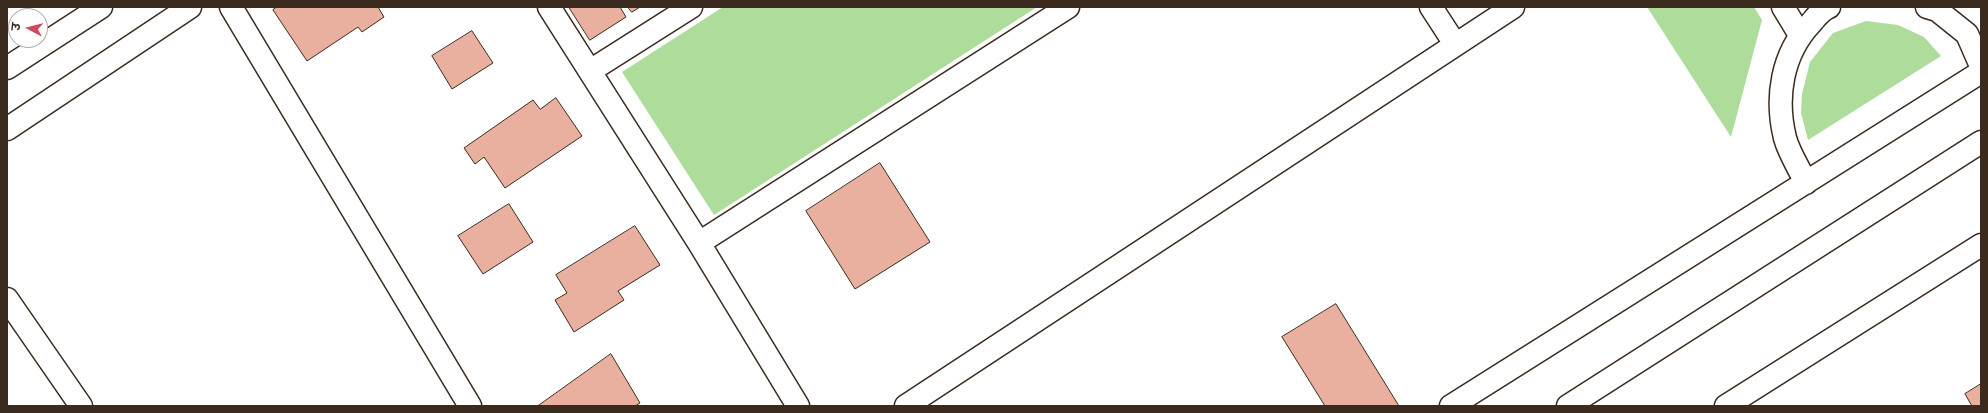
<!DOCTYPE html>
<html>
<head>
<meta charset="utf-8">
<style>
  body { margin:0 }
  #map { position:relative; width:1988px; height:413px; overflow:hidden; background:#fff; font-family:Pangolin,"Playpen Sans Deva",sans-serif }
  canvas { display:block }
  .frame { position:absolute; inset:0; border:8px solid #3b2a1e; pointer-events:none }
  .north { position:absolute; left:8px; top:8px; width:40px; height:40px; box-sizing:border-box; background:#fff; border:1px solid #b1aaa5; border-radius:50%; rotate:277deg; font-size:11px; font-weight:700; line-height:16px; text-align:center; color:#3b2a1e }
  .north::after { content:''; display:block; margin:auto; width:14px; height:18px; background:#d1495b; clip-path:polygon(50% 0,100% 100%,50% 72%,0 100%) }
</style>
</head>
<body>
<div id="map">
<canvas width="1988" height="413"></canvas>
<div class="frame"></div>
<div class="north">उ</div>
</div>
<script>
const g = document.querySelector('canvas').getContext('2d');
g.lineJoin = 'round';
function paint(path, color) { g.fillStyle = color; g.fill(path, 'evenodd'); }
function strokePath(path, color, width, dash) { g.strokeStyle = color; g.lineWidth = width; g.lineCap = dash ? 'butt' : 'round'; g.setLineDash(dash || []); g.stroke(path); }
paint(new Path2D(`
  M723,7h314l-323,208 -92,-143z
  M1647,7h107l8,13 -31,117z
  M1866,21l32,4 26,12 17,19 -133,84 -7,-27 1,-19 8,-32 23,-29z`), '#addc9b');
const building = new Path2D(`
  M277,7h101l6,10 -22,15 -4,-5 -51,34 -34,-51z
  M569,7h51l6,10 -36,23z
  M628,7h12l-8,5z
  M472,31l21,32 -41,26 -20,-33z
  M556,98l26,38 -77,52 -21,-31 -9,7 -11,-16 69,-48 7,9z
  M880,163l50,79 -75,47 -49,-78z
  M509,204l24,38 -50,32 -25,-38z
  M635,226l25,39 -42,26 6,9 -50,32 -19,-32 12,-7 -11,-18z
  M1336,304l63,102h-74l-43,-69z
  M611,354l29,49 -5,3h-97z
  M1981,384v22h-9l-7,-12z`);
paint(building, '#e9b0a0');
strokePath(building, '#3b2a1e', 1);
const minor = new Path2D(`
  M231,7l239,399
  M549,7l150,236 99,163
  M1431,7l24,37
  M1783,7l17,28
  M1927,7l10,3 30,24 14,32
  M7,68l94,-61
  M590,71l101,-64
  M7,129l183,-122
  M1806,183c-7,-15 -17,-30 -21,-45 -10,-41 -3,-84 26,-115 6,-7 10,-13 18,-16
  M699,243l369,-236
  M7,299l74,107
  M906,406l607,-399
  M1451,406l530,-334
  M1568,406l413,-264
  M1726,406l255,-161`);
strokePath(minor, '#3b2a1e', 25);
strokePath(minor, '#fff', 22);
</script>
</body>
</html>
